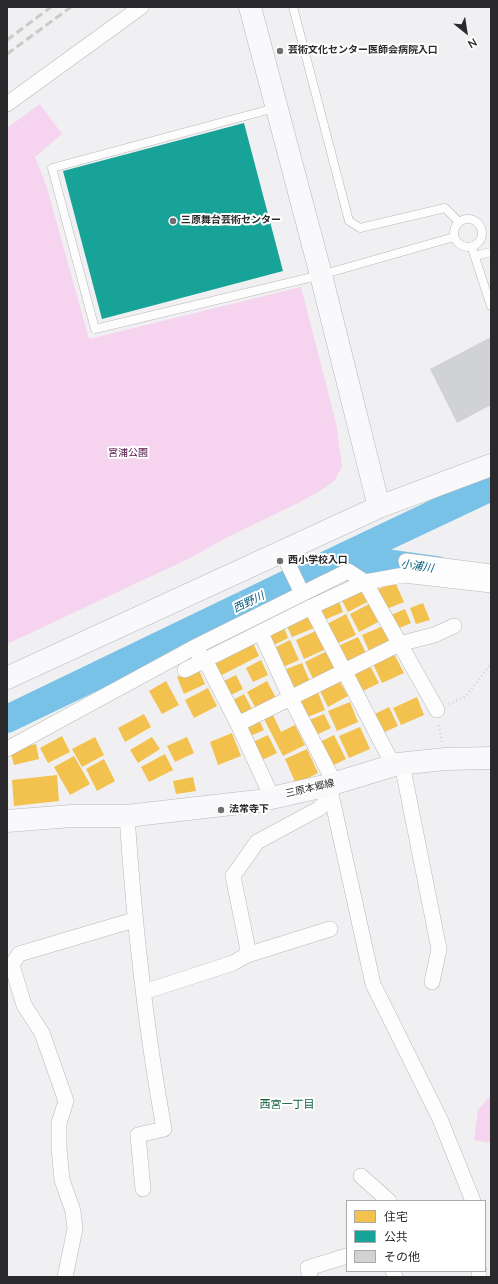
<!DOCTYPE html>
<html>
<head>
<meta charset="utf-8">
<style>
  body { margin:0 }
  #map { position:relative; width:498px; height:1284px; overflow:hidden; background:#f0f0f2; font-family:"Nunito Sans","Noto Sans JP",sans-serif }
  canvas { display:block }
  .frame { position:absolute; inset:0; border:8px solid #2a2a2c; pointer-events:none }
  .legend { position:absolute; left:346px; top:1200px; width:140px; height:72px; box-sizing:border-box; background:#fff; border:1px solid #aaaaab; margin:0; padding:5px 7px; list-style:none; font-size:12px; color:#2a2a2c }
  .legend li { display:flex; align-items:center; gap:8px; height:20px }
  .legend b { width:20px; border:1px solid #aaaaab }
  .north { position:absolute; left:446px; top:12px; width:40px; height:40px; -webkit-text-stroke:3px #fff; paint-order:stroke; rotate:150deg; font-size:11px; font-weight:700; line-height:16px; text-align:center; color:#2a2a2c }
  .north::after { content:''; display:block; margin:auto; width:14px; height:18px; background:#2a2a2c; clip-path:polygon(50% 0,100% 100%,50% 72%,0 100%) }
</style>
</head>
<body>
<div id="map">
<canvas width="498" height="1284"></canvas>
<div class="frame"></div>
<ul class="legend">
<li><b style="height:11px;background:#f2c14e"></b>住宅</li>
<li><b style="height:11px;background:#17a398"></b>公共</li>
<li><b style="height:11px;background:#d1d2d4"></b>その他</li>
</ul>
<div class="north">N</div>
</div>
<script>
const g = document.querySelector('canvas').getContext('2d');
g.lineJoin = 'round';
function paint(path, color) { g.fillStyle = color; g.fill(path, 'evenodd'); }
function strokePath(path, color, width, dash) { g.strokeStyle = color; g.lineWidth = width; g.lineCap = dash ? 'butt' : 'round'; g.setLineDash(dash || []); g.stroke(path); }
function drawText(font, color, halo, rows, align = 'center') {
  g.font = font + ' "Nunito Sans","Noto Sans JP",sans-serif'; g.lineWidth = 4; g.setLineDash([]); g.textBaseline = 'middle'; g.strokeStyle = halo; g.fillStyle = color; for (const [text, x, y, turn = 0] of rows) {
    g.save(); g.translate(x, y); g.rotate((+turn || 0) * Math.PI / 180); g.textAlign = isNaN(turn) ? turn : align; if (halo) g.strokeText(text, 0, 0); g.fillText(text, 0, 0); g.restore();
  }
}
paint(new Path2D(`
  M40,104l22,30 -27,23 12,31 42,151 212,-52 35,136 6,43 -7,14 -12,9 -23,13 -74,36 -36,20 -183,86v-516z
  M491,1095v48l-17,-3 4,-30z`), '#f6d3ee');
paint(new Path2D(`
  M395,582l9,20 -20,8 -8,-20z
  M361,586l8,15 -21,11 -8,-15z
  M338,599l5,13 -19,8 -6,-14z
  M423,603l7,17 -14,4 -6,-16z
  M369,604l9,18 -19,10 -9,-18z
  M405,609l6,14 -16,7 -6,-14z
  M308,614l6,14 -22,9 -6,-13z
  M346,614l10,21 -22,10 -9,-20z
  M283,625l5,13 -14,7 -6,-13z
  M383,626l7,16 -21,9 -7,-16z
  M318,630l8,19 -22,10 -8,-19z
  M358,637l9,18 -22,11 -9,-19z
  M290,640l9,20 -16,7 -9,-19z
  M252,641l7,15 -41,21 -8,-15z
  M329,650l9,19 -24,12 -9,-19z
  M394,654l10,19 -22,10 -9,-19z
  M261,660l7,15 -15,7 -7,-14z
  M302,663l9,21 -18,8 -9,-22z
  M369,664l10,19 -20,10 -10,-19z
  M198,668l7,16 -21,10 -7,-17z
  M236,675l7,14 -16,8 -7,-14z
  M339,680l9,16 -20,11 -8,-16z
  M166,681l13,24 -17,9 -13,-23z
  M267,681l9,17 -20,11 -9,-17z
  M208,688l9,18 -23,12 -9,-18z
  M317,690l8,20 -22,9 -8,-19z
  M244,694l9,17 -13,7 -9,-17z
  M417,697l7,18 -23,10 -8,-17z
  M350,702l8,20 -21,9 -9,-20z
  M389,707l9,19 -18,8 -9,-18z
  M144,714l7,13 -26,15 -7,-14z
  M324,714l7,14 -17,8 -7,-15z
  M273,715l8,17 14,-7 10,20 -22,11 -19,-37z
  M259,720l5,10 -16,7 -4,-10z
  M360,727l10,22 -21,9 -10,-22z
  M232,733l9,23 -23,9 -8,-23z
  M268,735l9,18 -17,8 -9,-18z
  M334,735l12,24 -16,8 -12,-24z
  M62,736l8,16 -22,11 -8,-15z
  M95,737l9,18 -22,12 -10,-18z
  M152,737l8,12 -22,14 -8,-13z
  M187,737l7,16 -19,9 -8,-16z
  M36,744l3,15 -25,6 -4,-15z
  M307,749l11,24 -22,11 -11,-25z
  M165,754l8,16 -24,12 -8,-15z
  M74,756l16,28 -20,11 -16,-28z
  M104,759l11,22 -18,10 -11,-22z
  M57,775l2,26 -45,5 -2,-26z
  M193,777l3,14 -20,3 -3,-13z`), '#f2c14e');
paint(new Path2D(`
  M244,123l39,148 -181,48 -39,-148z`), '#17a398');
strokePath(new Path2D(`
  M343,557l94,13
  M7,719l336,-162 148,-70`), '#79c2e7', 28);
paint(new Path2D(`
  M491,337v68l-34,18 -27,-54z`), '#d1d2d4');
const lane = new Path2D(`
  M293,7l56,214 11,7 85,-20 14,14
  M275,108l-223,60 43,161 226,-54 133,-38
  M454 233a14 14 0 1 1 28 0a14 14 0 1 1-28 0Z
  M472,248l19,58
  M475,256l16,-4`);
const street = new Path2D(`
  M7,104l134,-97
  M286,560l16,33
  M406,561l85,11
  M311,607l78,150 14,12 36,180 -7,33
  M193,648l155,-77 17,11 72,128
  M185,670l126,-63 54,-25 39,-7 87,10
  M238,724l161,-80 35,-9 20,-9
  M7,749l186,-101 12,12 33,64 34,73
  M329,785l44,199 67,135 33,82
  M127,816c7,105 18,209 37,313l-26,6 5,54
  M247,955v-10l-14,-69 24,-34 63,-34 5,-6 6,-26 -40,-77 -30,-66
  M144,992l89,-29 14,-8 83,-26
  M361,1176l28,25
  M393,1271l2,6
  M65,1277l10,-48 -2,-18 -11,-31 -3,-32v-25l7,-22 -24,-68 -18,-28 -12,-40 7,-11 115,-34
  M310,1277l-2,-9 39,-12
  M479,1277v-6`);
const secondary = new Path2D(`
  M250,7l71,268 58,232
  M7,678l372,-171 112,-42
  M7,821l65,-5h55l131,-15 71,-16 69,-21 47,-5 46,-1`);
strokePath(lane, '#b8b8ba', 9);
strokePath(street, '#b8b8ba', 16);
strokePath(secondary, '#b8b8ba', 23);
strokePath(new Path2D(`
  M238,592l7,14
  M449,704l16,-7 26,-33
  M439,725l3,17`), '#d3d3d4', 2.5, [1, 3]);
strokePath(lane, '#fdfdfd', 8);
strokePath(street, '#fdfdfd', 15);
strokePath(secondary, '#f9f8fa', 22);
strokePath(new Path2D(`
  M7,40l44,-33
  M7,54l64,-47`), '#c9c9ca', 3, [8, 4]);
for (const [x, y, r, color] of [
  [280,51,4,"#6f6f71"],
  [173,221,4,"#6f6f71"],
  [280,561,4,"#6f6f71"],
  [221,810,4,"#6f6f71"]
]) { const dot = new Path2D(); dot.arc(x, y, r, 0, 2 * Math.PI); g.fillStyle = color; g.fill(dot); strokePath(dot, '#fff', 1.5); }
drawText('bold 10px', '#2a2a2c', '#fff', [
  ["芸術文化センター医師会病院入口",288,51],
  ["三原舞台芸術センター",181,221],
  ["西小学校入口",288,561],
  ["法常寺下",229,810]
], 'left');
drawText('10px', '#4f0944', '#fff', [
  ["宮浦公園",128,454]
]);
drawText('10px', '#2a2a2c', '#fff', [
  ["三原本郷線",310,789,-13]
]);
drawText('italic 11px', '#015a7c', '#fff', [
  ["小浦川",417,567,8],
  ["西野川",249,603,-26]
]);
drawText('11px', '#0f623a', '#fff', [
  ["西宮一丁目",287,1105]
]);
</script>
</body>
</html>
